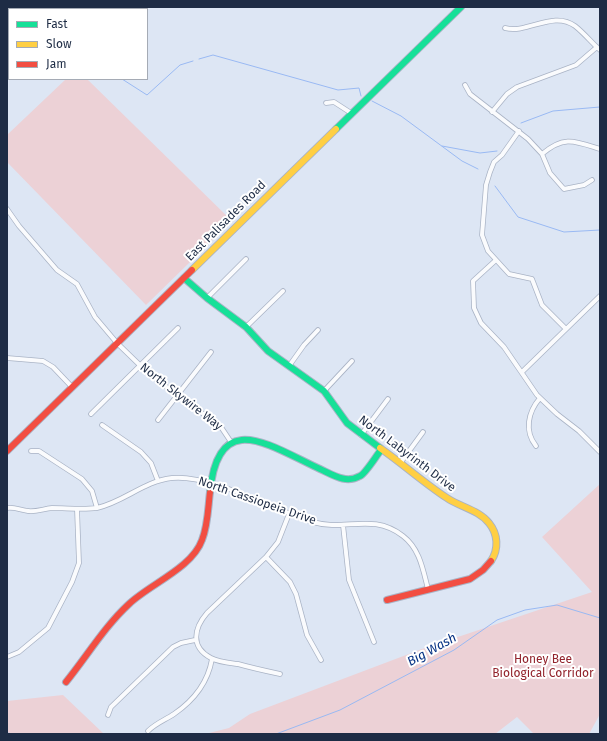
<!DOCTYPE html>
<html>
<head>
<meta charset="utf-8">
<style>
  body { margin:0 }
  #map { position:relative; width:607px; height:741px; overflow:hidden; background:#dde6f4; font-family:"Fira Sans",sans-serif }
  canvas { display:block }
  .frame { position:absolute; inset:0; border:8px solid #1e2c45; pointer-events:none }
  .legend { position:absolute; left:8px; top:8px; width:140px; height:72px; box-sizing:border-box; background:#fff; border:1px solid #a5abb5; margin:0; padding:5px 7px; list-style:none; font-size:12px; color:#1e2c45 }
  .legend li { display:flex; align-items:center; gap:8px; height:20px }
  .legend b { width:20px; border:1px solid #a5abb5 }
</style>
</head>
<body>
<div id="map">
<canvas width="607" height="741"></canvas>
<div class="frame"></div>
<ul class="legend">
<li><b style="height:5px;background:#16e098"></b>Fast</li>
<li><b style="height:5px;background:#ffcf43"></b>Slow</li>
<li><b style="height:5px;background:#f24e42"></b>Jam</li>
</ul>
</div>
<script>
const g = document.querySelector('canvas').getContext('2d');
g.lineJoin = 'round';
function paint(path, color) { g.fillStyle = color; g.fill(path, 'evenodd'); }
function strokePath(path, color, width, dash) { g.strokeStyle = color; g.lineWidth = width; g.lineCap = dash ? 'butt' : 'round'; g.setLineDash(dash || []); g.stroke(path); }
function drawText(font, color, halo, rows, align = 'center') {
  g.font = font + ' "Fira Sans",sans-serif'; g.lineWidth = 4; g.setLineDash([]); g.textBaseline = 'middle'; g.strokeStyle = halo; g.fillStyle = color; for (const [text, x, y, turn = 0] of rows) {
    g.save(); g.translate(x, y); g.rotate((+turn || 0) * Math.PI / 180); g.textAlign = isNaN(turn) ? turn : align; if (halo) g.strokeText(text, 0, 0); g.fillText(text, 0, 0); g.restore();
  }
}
paint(new Path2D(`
  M66,79h21l145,142 -86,84 -139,-143v-27z
  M600,484v230l-11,20h-55l-17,-17 -22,17h-290l24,-6 21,-14 172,-65 170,-57 -50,-55z
  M63,695l41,39h-97v-33z`), '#ecd1d6');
strokePath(new Path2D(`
  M54,7l2,2
  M199,59l14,-4 125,35 21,-2 2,8
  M122,79l25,16 33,-30 13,-4
  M372,101l29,15 61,45 16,8
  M521,123l32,-12 47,-4
  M442,146l38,7 17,-2
  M495,186l23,31 46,15 36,-2
  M7,733l6,1
  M276,734l64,-24 114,-60 43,-30 28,-10 32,-5 43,13`), '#99b9f3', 1);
const street = new Path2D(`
  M505,28c23,6 48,-18 70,-2 9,7 17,17 25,24
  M465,85l5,9 58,45 14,15 8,19 14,16 20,-4 8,-5
  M326,103l8,-1 17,11
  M492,112l15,-18 10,-7 59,-22 21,-18
  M519,131l-17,24 -8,7 -4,10 -4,13 -4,50 6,16 21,23 23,5 10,26 24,24
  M542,154c22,-19 33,-13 58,-5
  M7,209l12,17 38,44 20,14 18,33 22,26 32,31 72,53 10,15
  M496,260l-23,21 1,27 7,15 23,24 33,48 20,19 22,17 21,21
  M207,298l39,-39
  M246,327l37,-36
  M7,358l36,3 10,6 19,20
  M289,366l15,-21 14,-15
  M522,372l78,-76
  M324,391l28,-30
  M91,414l87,-86
  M158,420l53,-68
  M102,425l39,27 10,11 7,18
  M361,435l27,-36
  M536,446c-12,-15 -8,-34 4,-48
  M31,451h8l43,28 10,12 5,17
  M401,462l22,-30
  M7,508c8,-1 13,2 21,3 8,1 15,-2 24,-3 15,0 30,2 45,0 27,-6 47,-27 75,-30 39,-4 101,32 141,44 32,10 59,-10 90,14 17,13 20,34 25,53
  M343,525l6,55 25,62
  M266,557l24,25 6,12 11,41 14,25
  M7,657l12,-5 29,-24 24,-46 7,-19 -2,-54
  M280,674c-14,-3 -28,-6 -42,-10 -8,-1 -20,-2 -27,-6 -21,-11 -17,-30 -4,-45l59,-56 12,-15 11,-28
  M108,715l3,-8 62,-60 8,-4 14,-3
  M148,731c8,-8 17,-11 26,-17 19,-13 34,-32 38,-55`);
const fast = new Path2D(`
  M336,129l125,-122
  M184,278l23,20 39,29 22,24 56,40 23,32 33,25
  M210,492c8,-85 60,-46 110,-23 13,6 26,15 40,7 6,-3 16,-20 21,-26`);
const slow = new Path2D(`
  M192,270l144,-141
  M380,448c23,16 44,35 67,50 13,9 32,12 42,25 9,11 10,26 2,38`);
const jam = new Path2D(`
  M7,451l185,-181
  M387,600l83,-21 13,-9 8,-9
  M66,682c21,-26 39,-56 63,-78 21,-20 63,-36 73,-64 6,-15 6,-32 8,-48`);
strokePath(street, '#a9b3c5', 5.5);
strokePath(fast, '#a9b3c5', 8);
strokePath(slow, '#a9b3c5', 8);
strokePath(jam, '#a9b3c5', 8);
strokePath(street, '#fafbfd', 4);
strokePath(fast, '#16e098', 6);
strokePath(slow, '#ffcf43', 6);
strokePath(jam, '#f24e42', 6);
drawText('12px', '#1e2c45', '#fff', [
  ["East Palisades Road",226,221,-45],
  ["North Skywire Way",181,397,38],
  ["North Labyrinth Drive",407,454,37],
  ["North Cassiopeia Drive",257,501,19]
]);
drawText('12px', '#92232c', '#fff', [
  ["Honey Bee",543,660],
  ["Biological Corridor",543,674]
]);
drawText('italic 13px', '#053183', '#fff', [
  ["Big Wash",432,650,-29]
]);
</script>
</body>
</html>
